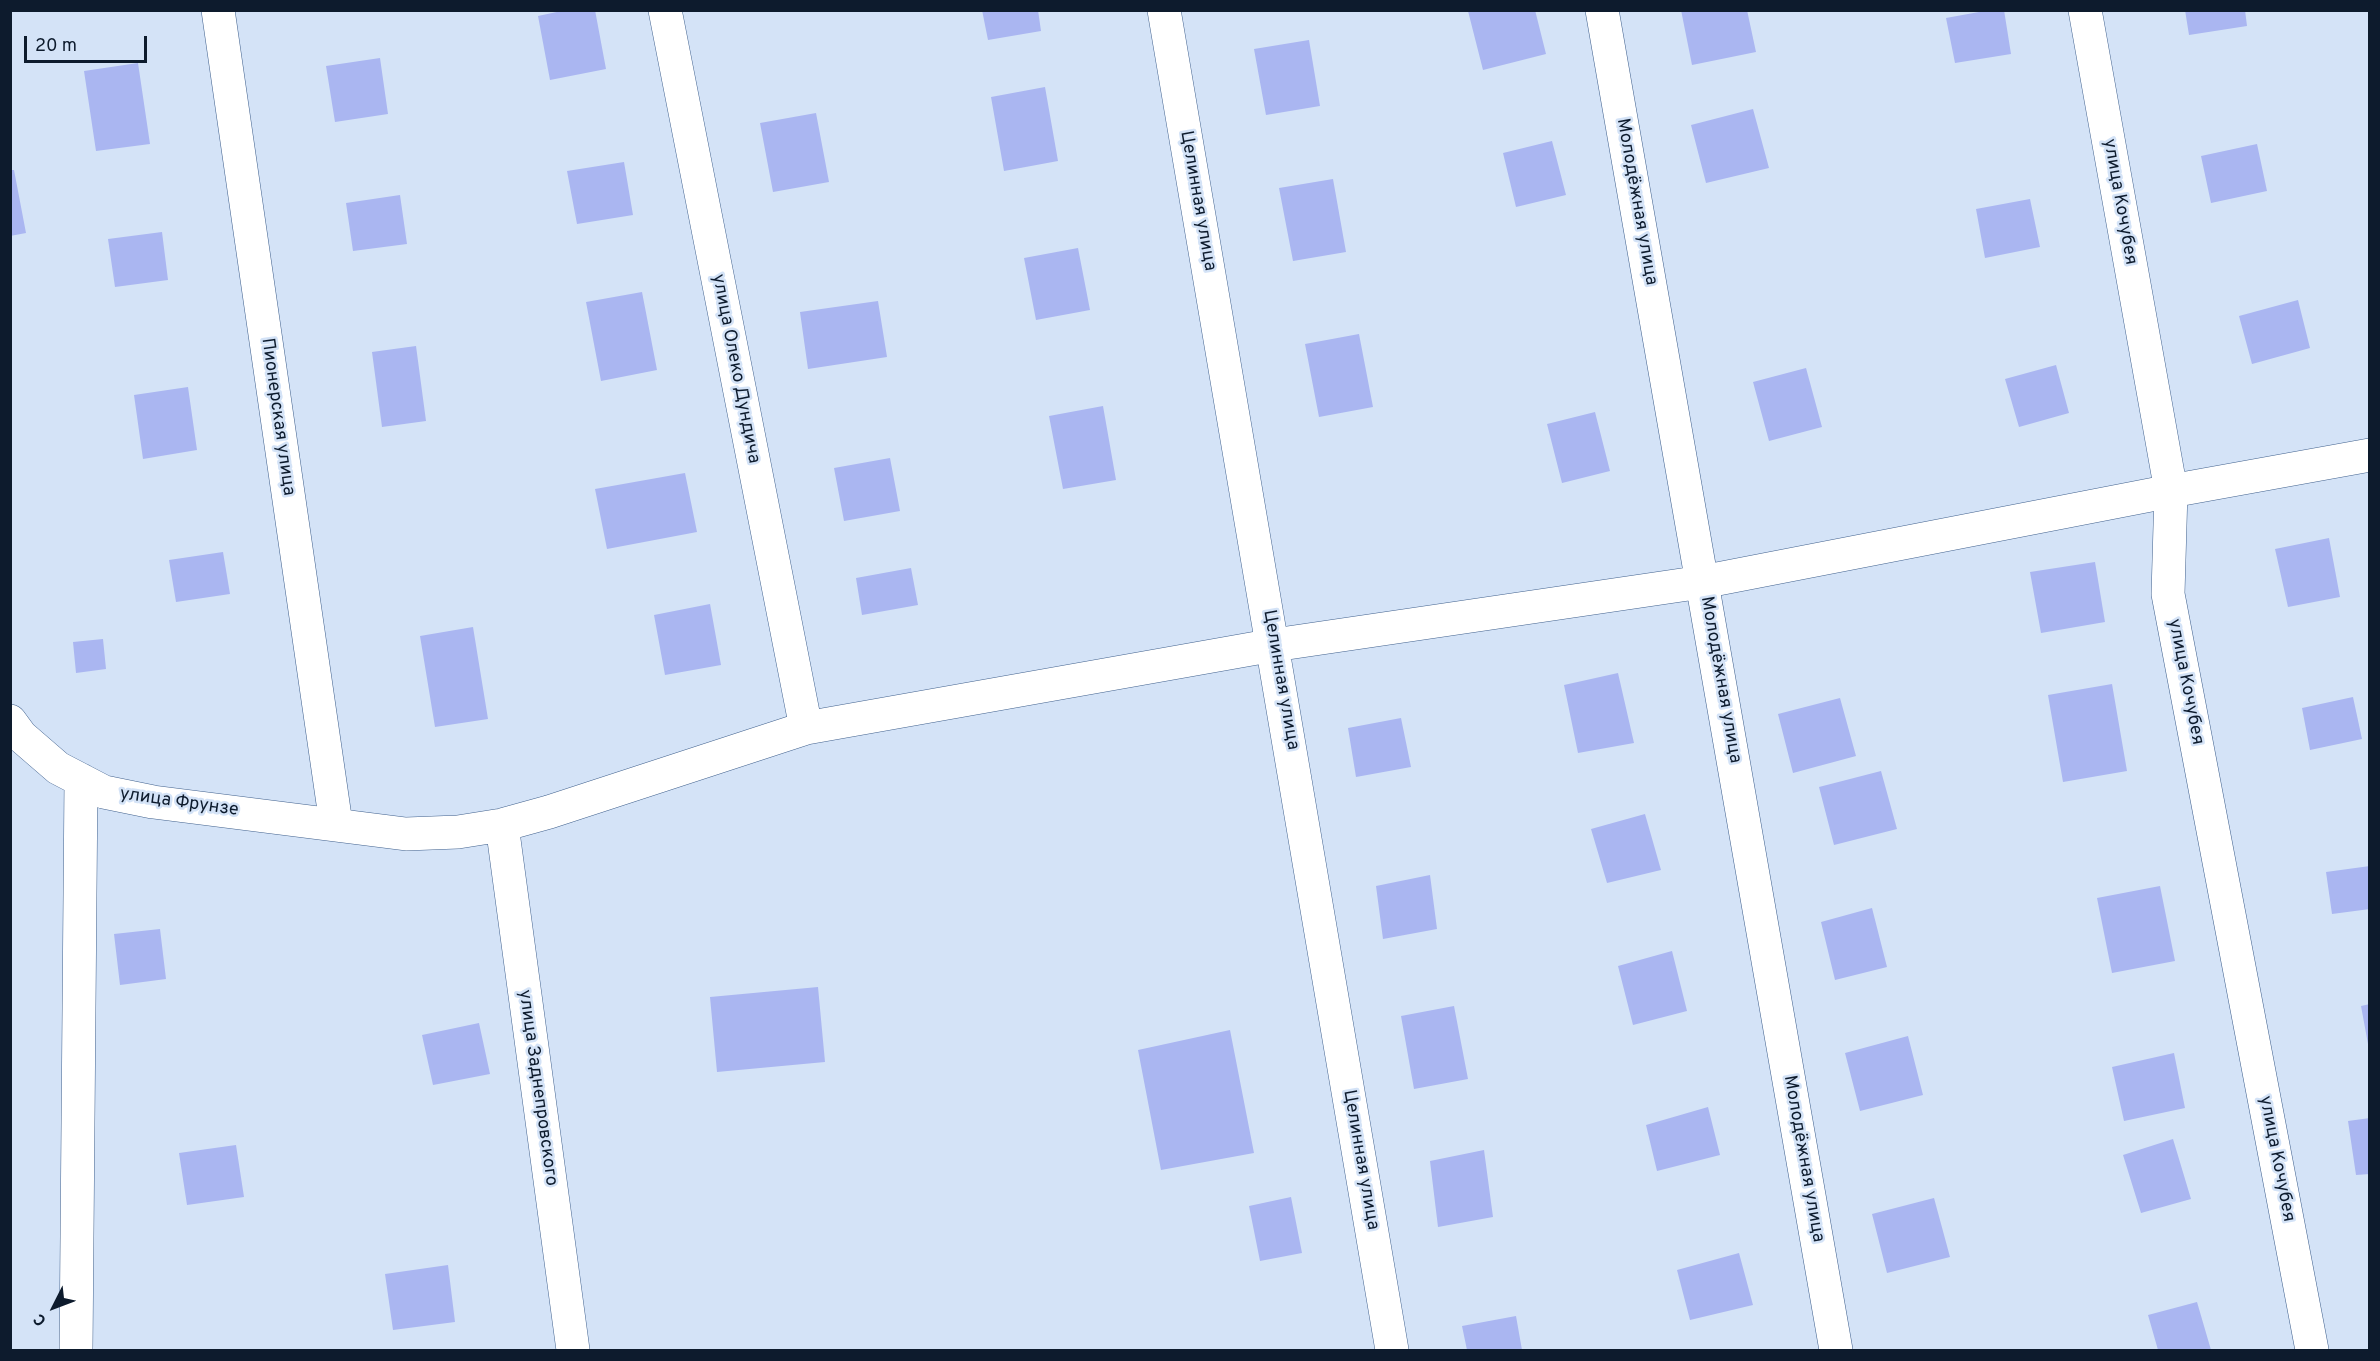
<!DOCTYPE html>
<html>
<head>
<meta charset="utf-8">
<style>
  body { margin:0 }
  #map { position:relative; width:2380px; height:1361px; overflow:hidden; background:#d4e3f7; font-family:Overpass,sans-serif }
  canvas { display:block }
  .frame { position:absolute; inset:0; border:12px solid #0d1b2d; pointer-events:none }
  .north { position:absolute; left:24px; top:1277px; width:60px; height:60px; -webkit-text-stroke:4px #d4e3f7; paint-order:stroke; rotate:228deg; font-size:16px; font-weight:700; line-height:24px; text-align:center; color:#0d1b2d }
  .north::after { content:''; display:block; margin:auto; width:21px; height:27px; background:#0d1b2d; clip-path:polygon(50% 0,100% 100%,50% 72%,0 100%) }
  .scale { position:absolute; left:24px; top:36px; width:123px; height:27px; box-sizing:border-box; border:3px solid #0d1b2d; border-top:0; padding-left:8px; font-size:18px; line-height:21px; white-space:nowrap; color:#0d1b2d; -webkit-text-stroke:4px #d4e3f7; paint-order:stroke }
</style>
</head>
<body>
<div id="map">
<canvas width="2380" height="1361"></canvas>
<div class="frame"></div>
<div class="north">С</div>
<div class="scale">20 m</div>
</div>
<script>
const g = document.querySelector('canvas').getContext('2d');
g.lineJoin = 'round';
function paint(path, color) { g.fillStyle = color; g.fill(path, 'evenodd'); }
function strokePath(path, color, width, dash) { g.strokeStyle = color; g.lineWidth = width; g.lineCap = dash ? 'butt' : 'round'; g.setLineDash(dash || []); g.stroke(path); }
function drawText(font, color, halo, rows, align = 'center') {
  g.font = font + ' Overpass,sans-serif'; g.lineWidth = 5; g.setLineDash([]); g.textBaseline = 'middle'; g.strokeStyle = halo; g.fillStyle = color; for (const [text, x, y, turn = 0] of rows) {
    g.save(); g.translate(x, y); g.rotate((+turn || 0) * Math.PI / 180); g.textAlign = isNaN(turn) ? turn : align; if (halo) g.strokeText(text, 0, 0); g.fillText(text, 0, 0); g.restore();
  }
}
paint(new Path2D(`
  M566,10h29l11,59 -56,11 -12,-64z
  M982,10h56l3,21 -53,9z
  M1470,10h65l11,44 -63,16 -15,-59z
  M1681,10h66l9,42 -64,13z
  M1990,10h14l7,44 -56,9 -9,-45z
  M2185,10h60l2,16 -58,9z
  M1309,40l11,66 -54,9 -12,-66z
  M380,58l8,56 -53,8 -9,-56z
  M138,63l12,81 -54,7 -12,-80z
  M1045,87l13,74 -54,10 -13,-74z
  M1753,109l16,59 -63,15 -15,-58z
  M816,113l13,69 -56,10 -13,-69z
  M1552,141l14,54 -50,12 -13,-54z
  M2257,144l10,47 -56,12 -10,-47z
  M624,162l9,53 -56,9 -10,-53z
  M10,170h4l12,63 -16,3z
  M1333,179l13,73 -53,9 -14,-73z
  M400,195l7,49 -54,7 -7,-48z
  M2030,199l10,48 -55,11 -9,-49z
  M162,232l6,48 -53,7 -7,-48z
  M1078,248l12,62 -54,10 -12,-62z
  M642,292l15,78 -56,11 -15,-79z
  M2298,300l12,48 -58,16 -13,-48z
  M878,301l9,56 -79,12 -8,-57z
  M1359,334l14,73 -54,10 -14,-73z
  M416,346l10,75 -44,6 -10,-75z
  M2056,365l13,48 -50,14 -14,-48z
  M1806,368l16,59 -53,14 -16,-59z
  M188,387l9,63 -54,9 -9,-64z
  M1103,406l13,74 -53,9 -14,-73z
  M1595,412l15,59 -48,12 -15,-59z
  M890,458l10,53 -56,10 -10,-53z
  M685,473l12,59 -90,17 -12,-60z
  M2329,538l11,59 -52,10 -13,-58z
  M223,552l7,42 -54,8 -7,-42z
  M2095,562l10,60 -64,11 -11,-61z
  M911,568l7,37 -56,10 -6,-37z
  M710,604l11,61 -56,10 -11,-60z
  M473,627l15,92 -53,8 -15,-91z
  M103,639l3,30 -30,4 -3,-31z
  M1618,673l16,70 -56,10 -14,-68z
  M2112,684l15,87 -64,11 -15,-87z
  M2353,697l9,42 -52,11 -8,-42z
  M1840,698l16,58 -63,17 -15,-59z
  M1401,718l10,49 -55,10 -8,-49z
  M1881,771l16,58 -63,16 -15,-58z
  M1645,814l16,56 -54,13 -16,-54z
  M2370,866v43l-38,5 -6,-42z
  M1430,875l7,54 -54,10 -7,-53z
  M2160,886l15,75 -63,12 -15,-75z
  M1872,908l15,59 -52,13 -14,-58z
  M160,929l6,50 -46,6 -6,-51z
  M1672,951l15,60 -54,14 -15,-59z
  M818,987l7,75 -108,10 -7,-75z
  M2370,1004v40h-2l-7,-38z
  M1454,1006l14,73 -54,10 -13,-73z
  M479,1023l11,51 -57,11 -11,-50z
  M1230,1030l24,123 -93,17 -23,-120z
  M1908,1036l15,59 -63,16 -15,-58z
  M2174,1053l11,55 -61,13 -12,-54z
  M1708,1107l12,48 -63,16 -11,-46z
  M2370,1118v56l-14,1 -8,-54z
  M2173,1139l18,60 -50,14 -18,-58z
  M236,1145l8,52 -57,8 -8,-52z
  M1484,1150l9,67 -55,10 -8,-66z
  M1291,1197l11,56 -42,8 -11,-55z
  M1934,1198l16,59 -63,16 -15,-59z
  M1739,1253l14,52 -63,15 -13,-50z
  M448,1265l7,57 -62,8 -8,-56z
  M2197,1302l14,48h-53l-10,-35z
  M1516,1316l6,34h-55l-5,-24z`), '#aab6f1');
const minor = new Path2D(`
  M218,10l118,814
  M665,10l141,718
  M1164,10l228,1340
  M1602,10l234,1340
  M2085,10l86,481 -3,103 144,756
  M10,721l11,15 37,32 46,24 49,10 253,32 52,-2 44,-7 47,-13 257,-84 468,-83 428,-63 469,-91 199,-36
  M502,825l71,525
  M76,1350l5,-570`);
strokePath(minor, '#42628e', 34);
strokePath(minor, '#fff', 33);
drawText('18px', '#0d1b2d', '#d4e3f7', [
  ["Целинная улица",1197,201,80],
  ["Молодёжная улица",1636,202,80],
  ["улица Кочубея",2119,202,80],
  ["улица Олеко Дундича",735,369,79],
  ["Пионерская улица",277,417,82],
  ["Целинная улица",1280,680,80],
  ["Молодёжная улица",1720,680,80],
  ["улица Кочубея",2185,682,79],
  ["улица Фрунзе",179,803,8],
  ["улица Заднепровского",537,1088,82],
  ["Молодёжная улица",1803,1159,80],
  ["улица Кочубея",2276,1159,79],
  ["Целинная улица",1360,1160,80]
]);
</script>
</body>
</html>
